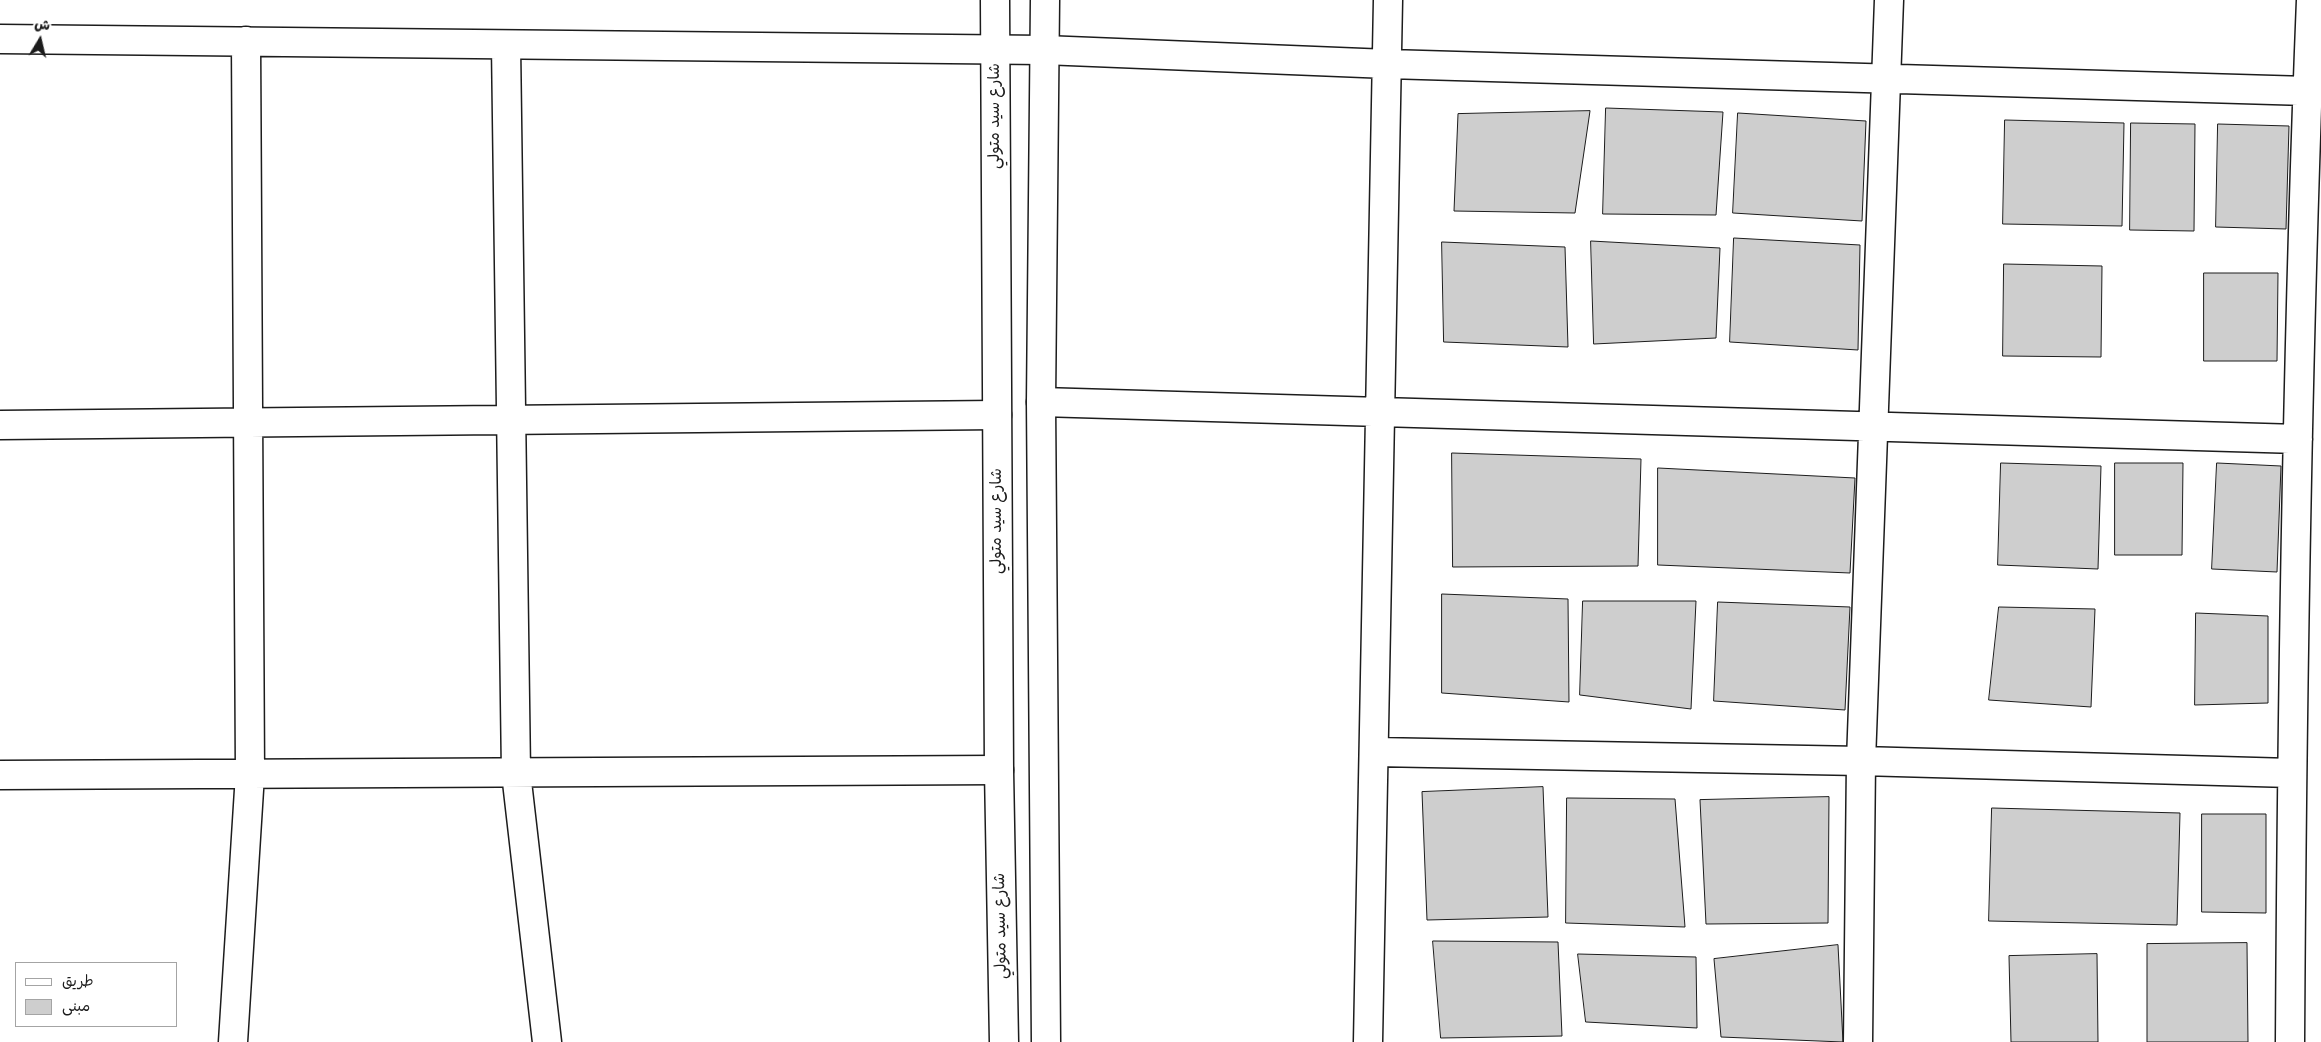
<!DOCTYPE html>
<html>
<head>
<meta charset="utf-8">
<style>
  body { margin:0 }
  #map { position:relative; width:2321px; height:1042px; overflow:hidden; background:#fff; font-family:"Balsamiq Sans","Playpen Sans Arabic",sans-serif }
  canvas { display:block }
  .legend { position:absolute; left:15px; top:962px; width:162px; height:65px; box-sizing:border-box; background:#fff; border:1px solid #a4a4a4; margin:0; padding:6px 9px; list-style:none; font-size:15px; color:#1c1c1c }
  .legend li { display:flex; align-items:center; gap:10px; height:25px }
  .legend b { width:25px; border:1px solid #a4a4a4 }
  .north { position:absolute; left:15px; top:15px; width:50px; height:50px; -webkit-text-stroke:4px #fff; paint-order:stroke; rotate:9deg; font-size:14px; font-weight:700; line-height:20px; text-align:center; color:#1c1c1c }
  .north::after { content:''; display:block; margin:auto; width:18px; height:22px; background:#1c1c1c; clip-path:polygon(50% 0,100% 100%,50% 72%,0 100%) }
</style>
</head>
<body>
<div id="map">
<canvas width="2321" height="1042"></canvas>
<ul class="legend">
<li><b style="height:6px;background:#fff"></b>طريق</li>
<li><b style="height:14px;background:#cecece"></b>مبنى</li>
</ul>
<div class="north">ش</div>
</div>
<script>
const g = document.querySelector('canvas').getContext('2d');
g.lineJoin = 'round';
function paint(path, color) { g.fillStyle = color; g.fill(path, 'evenodd'); }
function strokePath(path, color, width, dash) { g.strokeStyle = color; g.lineWidth = width; g.lineCap = dash ? 'butt' : 'round'; g.setLineDash(dash || []); g.stroke(path); }
function drawText(font, color, halo, rows, align = 'center') {
  g.font = font + ' "Balsamiq Sans","Playpen Sans Arabic",sans-serif'; g.lineWidth = 5; g.setLineDash([]); g.textBaseline = 'middle'; g.strokeStyle = halo; g.fillStyle = color; for (const [text, x, y, turn = 0] of rows) {
    g.save(); g.translate(x, y); g.rotate((+turn || 0) * Math.PI / 180); g.textAlign = isNaN(turn) ? turn : align; if (halo) g.strokeText(text, 0, 0); g.fillText(text, 0, 0); g.restore();
  }
}
const building = new Path2D(`
  M1606,108l117,4 -7,103 -113,-1z
  M1590,111l-15,102 -121,-2 4,-97z
  M1738,113l128,8 -4,100 -129,-8z
  M2005,120l119,3 -2,103 -119,-2z
  M2131,123l64,1 -1,107 -64,-1z
  M2218,124l71,2 -3,103 -70,-2z
  M1734,238l126,7 -2,105 -128,-8z
  M1591,241l129,7 -4,90 -122,6z
  M1442,242l123,5 3,100 -124,-5z
  M2004,264l98,2 -1,91 -98,-1z
  M2204,273h74l-1,88h-73z
  M1452,453l189,6 -3,107 -185,1z
  M2001,463l100,3 -3,103 -100,-4z
  M2115,463h68l-1,92h-67z
  M2217,463l64,3 -4,106 -65,-3z
  M1658,468l197,10 -5,95 -192,-8z
  M1442,594l126,5 1,103 -127,-9z
  M1583,601h113l-5,108 -111,-14z
  M1718,602l132,5 -5,103 -131,-9z
  M1999,607l96,2 -4,98 -102,-7z
  M2196,613l72,3v87l-73,2z
  M1543,787l5,130 -121,3 -5,-128z
  M1829,797l-1,126 -122,1 -6,-124z
  M1567,798l108,1 10,128 -119,-4z
  M1992,808l188,5 -3,112 -188,-4z
  M2202,814h64v99l-64,-1z
  M1433,941l125,1 4,94 -121,2z
  M2247,943l1,99h-101v-98z
  M1838,945l5,97 -122,-5 -7,-78z
  M1578,954l118,3 1,71 -111,-6z
  M2097,954l1,88h-87l-2,-86z`);
paint(building, '#cecece');
strokePath(building, '#1c1c1c', 1);
const street = new Path2D(`
  M0,39l1044,11 344,14 919,27
  M506,45l10,728 31,269
  M1041,402l1257,37
  M0,425l997,-10
  M1375,752l486,9 430,12
  M0,775l999,-5
  M233,1042l17,-268 -4,-733
  M1368,1042l20,-1042
  M1858,1042l3,-281 28,-761
  M2290,1042c2,-347 7,-695 21,-1042`);
const secondary = new Path2D(`
  M995,0l4,770 5,272
  M1045,0l-4,402 5,640`);
strokePath(street, '#1c1c1c', 31);
strokePath(secondary, '#1c1c1c', 31);
strokePath(street, '#fff', 28);
strokePath(secondary, '#fff', 28);
drawText('16px', '#1c1c1c', '#fff', [
  ["شارع سيد متولي",995,116,-90],
  ["شارع سيد متولي",997,521,-90],
  ["شارع سيد متولي",1001,926,-91]
]);
</script>
</body>
</html>
